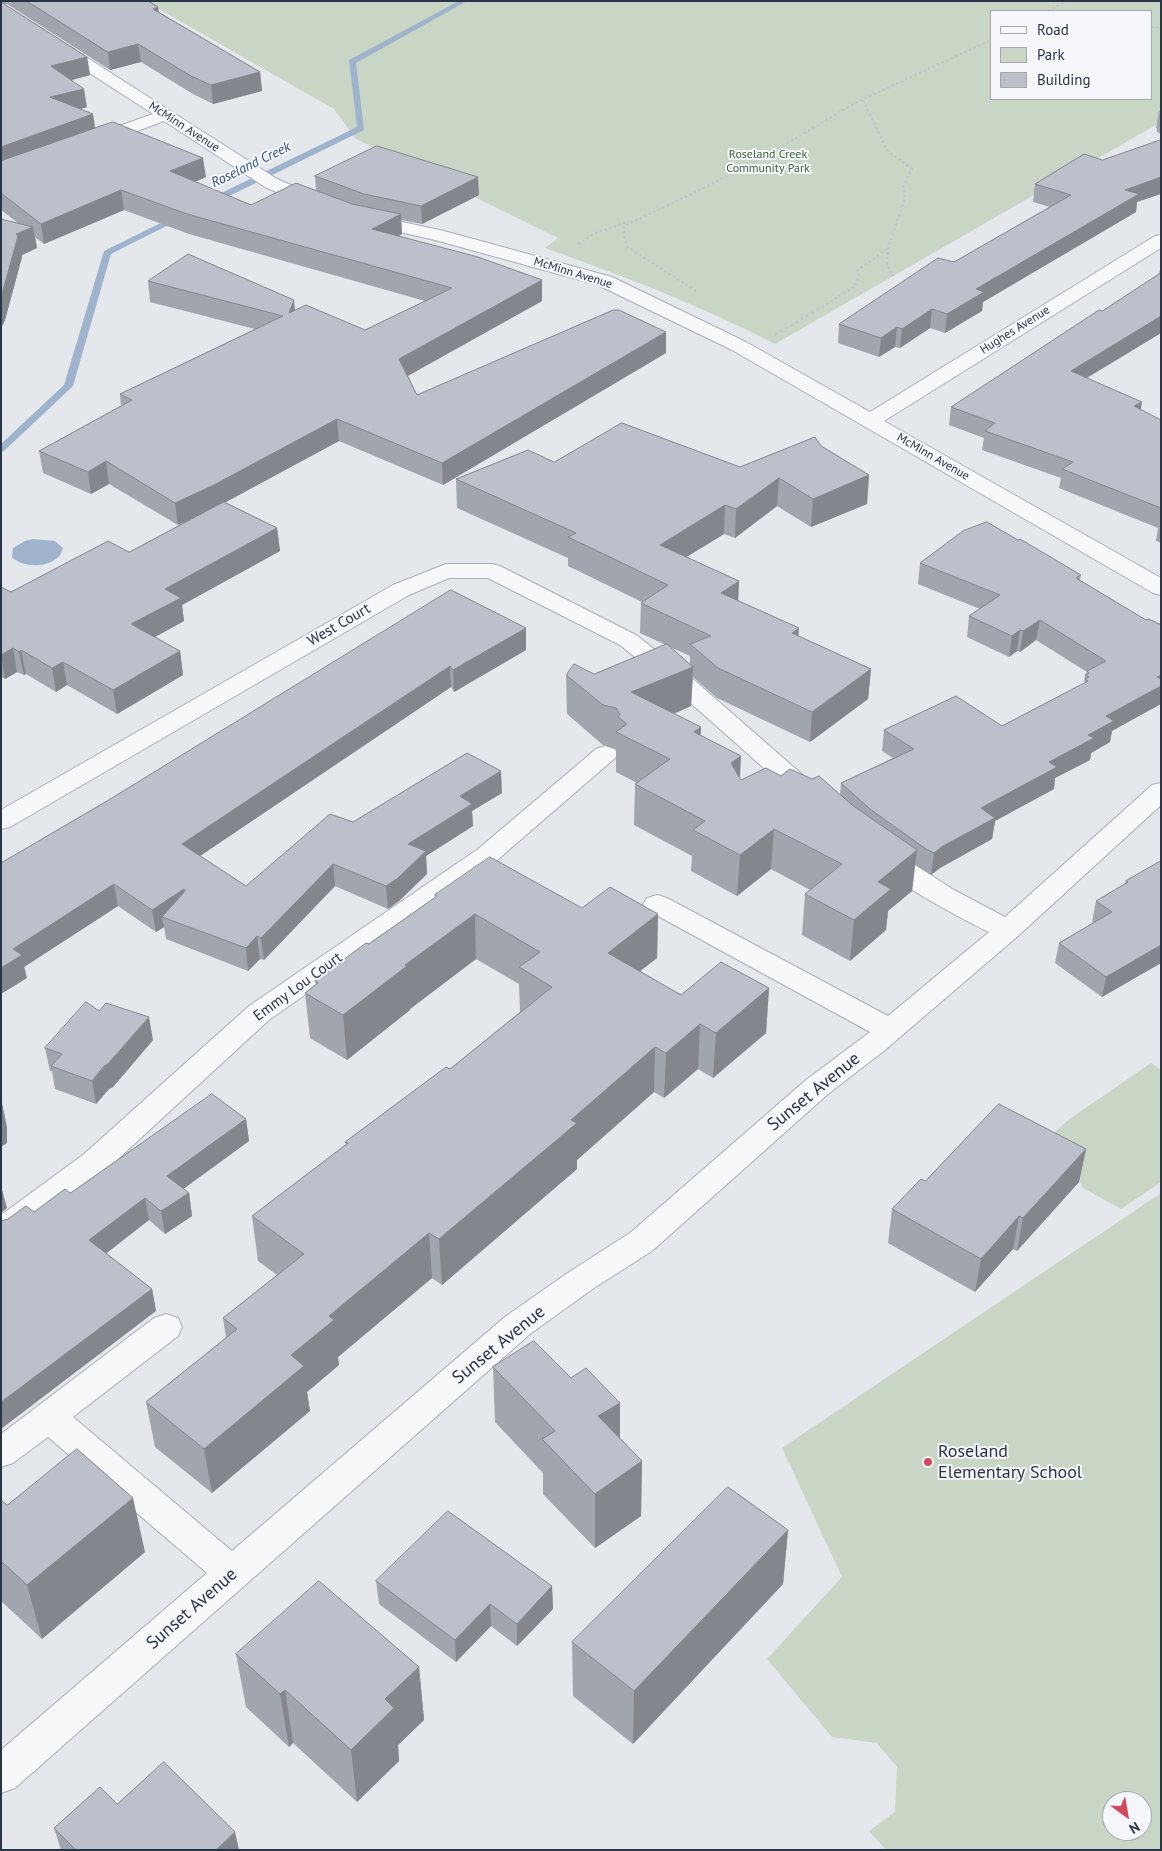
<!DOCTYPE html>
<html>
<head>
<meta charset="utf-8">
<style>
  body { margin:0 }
  #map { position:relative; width:1162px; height:1851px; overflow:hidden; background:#e4e7ec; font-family:"PT Sans",sans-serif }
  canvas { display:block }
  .frame { position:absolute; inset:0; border:2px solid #2b3445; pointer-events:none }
  .legend { position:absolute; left:990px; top:10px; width:162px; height:90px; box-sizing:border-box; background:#f4f6f9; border:1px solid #a4a8b1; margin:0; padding:6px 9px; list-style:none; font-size:15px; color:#2b3445 }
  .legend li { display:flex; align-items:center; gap:10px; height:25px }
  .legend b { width:25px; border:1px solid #a4a8b1 }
  .north { position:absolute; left:1102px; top:1791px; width:50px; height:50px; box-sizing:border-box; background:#f4f6f9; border:1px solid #a4a8b1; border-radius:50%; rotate:148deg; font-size:14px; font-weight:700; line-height:20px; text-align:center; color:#2b3445 }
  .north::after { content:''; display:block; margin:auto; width:18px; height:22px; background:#d1495b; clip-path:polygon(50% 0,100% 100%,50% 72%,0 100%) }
</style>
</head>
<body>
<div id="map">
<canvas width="1162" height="1851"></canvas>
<div class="frame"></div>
<ul class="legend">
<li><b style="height:6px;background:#f7f8fa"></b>Road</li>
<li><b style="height:14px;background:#c9d6c5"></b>Park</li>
<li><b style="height:14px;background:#bbc0ca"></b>Building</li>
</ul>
<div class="north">N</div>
</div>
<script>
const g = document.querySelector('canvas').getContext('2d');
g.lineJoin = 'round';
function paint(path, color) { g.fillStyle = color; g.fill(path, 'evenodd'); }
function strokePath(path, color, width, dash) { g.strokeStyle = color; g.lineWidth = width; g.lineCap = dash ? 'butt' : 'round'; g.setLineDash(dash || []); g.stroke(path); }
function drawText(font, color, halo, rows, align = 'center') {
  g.font = font + ' "PT Sans",sans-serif'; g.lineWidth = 4; g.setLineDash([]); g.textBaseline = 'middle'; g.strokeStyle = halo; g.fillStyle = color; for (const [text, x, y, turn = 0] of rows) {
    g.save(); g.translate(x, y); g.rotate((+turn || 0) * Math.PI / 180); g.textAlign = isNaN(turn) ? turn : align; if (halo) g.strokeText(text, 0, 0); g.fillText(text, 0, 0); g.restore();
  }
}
paint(new Path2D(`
  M145,1h1016v121l-386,222c-74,-38 -151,-68 -230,-96l13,-10 -202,-99 -22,-30zM991,11h160v88h-160z
  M1151,1063l10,7v112l-40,27 -38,-21 -6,-14 -41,-24 32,-30z
  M1161,1193v657h-275l-17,-19 26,-19 2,-45 -20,-24 -45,-6 -65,-78 75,-82 -60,-129zM1112,1801h30v30h-30z`), '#c9d6c5');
paint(new Path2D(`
  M33,539l22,2 8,7c-4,20 -39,22 -51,9l1,-9 12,-7z`), '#9fb4cc');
paint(new Path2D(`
  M459,1h8l-111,62 8,67 -149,73h-6v-4l148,-72 -8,-67z
  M175,216l7,2 -71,36 -38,132 -69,65 -3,1v-8l63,-59 40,-134z`), '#9fb4cc');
const minor = new Path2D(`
  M1,5l5,1 271,173 48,21 3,4 -3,4 -6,1 -6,-1 -48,-21 -101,-66 -64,24h-12l-2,-4 2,-4 65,-23 -152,-98z
  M365,214l79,17 168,46 134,65 124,70 285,-176 6,-1v13l-277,173 277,157v17l-8,-2 -421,-243 -134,-65 -163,-45 -76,-17 -3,-4 3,-4z
  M446,564h46l8,2 136,69 58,45 127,111 4,6 -4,6 -9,2 -9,-2 -127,-113 -56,-45 -132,-67h-39l-40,17 -399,232 -9,2v-19l392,-225z
  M605,746l9,3 4,5 -4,5 -118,102 -227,159 -163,150 -94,70 -11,4v-29l83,-61 165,-148 229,-157 118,-100z
  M1161,783v22l-143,131 -133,114 -57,44 -176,157 -58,37 -64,46 -515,454 -14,5v-43l206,-177 -159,-136 -35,26 -12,4v-33l153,-116 12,-4 12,4 4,9 -4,9 -105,81 159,134 274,-235 66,-46 58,-37 176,-153 64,-48 -223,-122 -4,-6 4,-6 10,-3 10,3 221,118 101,-84c-27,-13 -105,-54 -119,-76l4,-6 9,-2 9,2 62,40 51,27 147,-132z`);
strokePath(minor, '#a9aeb7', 2);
strokePath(new Path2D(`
  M1048,11l19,-10
  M1151,27l10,1
  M863,100l24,50 25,19 -9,18 2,11 -17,50 -1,18 7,10
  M578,244l18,-11 33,-12
  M696,291l-68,-44 -4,-11v-10l76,-36 71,-37 84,-50 136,-63
  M822,307l33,-21 4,-10 -2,-5 31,-23`), '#c2c5cb', 2, [2.5, 2.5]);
strokePath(new Path2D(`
  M775,335l49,-29`), '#c2c5cb', 2.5, [3, 3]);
paint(minor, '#f7f8fa');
paint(new Path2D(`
  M1,1h147l10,6 1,5 101,60 2,19 -49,13 -20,-10 -52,-32 -31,8 -103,-66h-3l83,53 3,18 -18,5 15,27 -6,2 14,19 111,49 -11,5 56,23 65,-14 -1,-15 164,19 -57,29 -21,-4 1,14 -3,2 143,65 -134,75 9,19 249,-42 -223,132 -104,-44 -114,61 52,26 3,23 -98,54 2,16 -29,16 25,14 3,24 -66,39 -50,-29 -11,7 -30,-18 -2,1 -7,-3 -12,7 -4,-2v-90l10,5 118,-40 68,-36 -19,9 -69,-41 -18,10 -48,-21 -4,-22 82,-45 -1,-12 135,-65 -105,-27 -2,-21 147,30 70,19 60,-29 -236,-67 -65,-24 -80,34 -9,-7 2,11 -15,7v2l-17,63 -4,8v-109l17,4 -17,-13z
  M1161,110v24l-4,-2v-4h-1l3,-17z
  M1102,160l35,42 -1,10 -153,90 -1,9 -37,22 -15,-5 -30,20 -5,-1 -16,10 -41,-14 1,-19 115,-62 96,-55 -17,-5 2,-18z
  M1161,265v68l-74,45 54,32 20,10v123l-5,-2 2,-13 -99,-40 2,-10 -79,-28 2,-12 -35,-13 2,-18 151,-96 57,-37z
  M821,446l48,29 -2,29 -56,23 -34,-21 -42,32 -11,-4 -38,23 52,44 60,35 73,33 -3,30 -58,43 -93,-44 -24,-21 -2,29 -17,8 27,22 40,44 40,-4 59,19 1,-12 52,-25 -11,-7 2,-21 118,-4 82,-42 1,-9 1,-1 1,-2 -51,-32 -16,12 -3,-1 -8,6 -42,-20 2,-21 11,-7 -62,-25 2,-21 98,-23 63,35 -1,5 66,40 -34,111 -2,11 -19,11 -1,7 -35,18 -1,11 -59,32 -3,18 -52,29 -9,7 -16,-10 -3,26 -24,20 -2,19 -36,31 -48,-26 3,-41 5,-4 -39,-21 -34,27 -46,-25 1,-15 -58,-31 1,-41 2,-1 -21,-11v-23l-13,-4 -36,-31 -1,-39 28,-1 72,-29 -26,-12 1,-30 1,-1 -74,-36v-8l-111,-50 -1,-29 98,-17 186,5zM668,646l22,10v8z
  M526,628v22l-72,42 -3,-5 -251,169 46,30 107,-64 149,-29 -30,18 1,15 -47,30 1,18 -28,27 -11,8 -53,-23 -71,74 -4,-1 -12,12 -82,-32 -2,-12 -8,5 -38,-26 -94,61 3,11 -26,-115z
  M1161,861v102l-59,34 -47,-34 4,-20 35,-20 -2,-1 4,-21 29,-17 1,-3z
  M435,895l147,13 76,6 -1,44 -17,13 41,24 88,-7 -3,45 -53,45 -15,-9 -34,29 -10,-6 -77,68v9l-135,116 -10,-7 -94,79 1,8 -32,27 3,19 -98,82 -57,-46 -9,-45 80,-64 -3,-20 54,-43 -19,-14 -6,-45 94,-71 -1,-3 105,-73 70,-57 -1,-28 -43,-25 -66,50v1l-63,50 -37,-22 -5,-45 11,-8 -1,-4 121,-84z
  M99,1011l54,29 -40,47 -4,2 -13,15 -41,-15 -3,-18h-2l-5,-23z
  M246,1119l3,22 -66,48 6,4 3,23 -27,18 -16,-14 -43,33 46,36 4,22 -122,-99 36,-19z
  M1086,1149l-7,33 -62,69 -4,-2 -38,43 -87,-49 4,-34 33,-28z
  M493,1367l78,11 49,25v35l22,23 -1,55 -46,32 -52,-54v-21l-48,-51z
  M1,1500l6,5 138,47 -103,87 -41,-38z
  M788,1530l-5,54 -150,160 -60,-48 -1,-54z
  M376,1581l176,5 1,23 -36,37 -26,-20 -35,36 -77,-58z
  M236,1654l183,13 5,53 -26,25 1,16 -42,41 -64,-59 -4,4 -43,-40z
  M117,1804l122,46h-178l-7,-22z`), '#a1a5ae');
paint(new Path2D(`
  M158,7l2,18 -7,-16z
  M138,44l3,18 -31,8 -2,-18z
  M87,57l3,18 -37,10 -2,-19z
  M260,72l2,19 -49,13 -2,-19z
  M84,89l3,18 -34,9 -3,-19z
  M93,114l3,19 -95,35v-21z
  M203,158l3,19 -34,14 -2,-20z
  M478,177l1,18 -57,29 -1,-18z
  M1161,177v17l-24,8 -1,10 -153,90 -1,9 -37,22 2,-19 29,-25 149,-99z
  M121,190l3,20 -80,34 -3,-20z
  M401,214l1,20 -29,15 -1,-20z
  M33,227l4,21 -15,7v2l-17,63 -4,8v-30l15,-64z
  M542,280v21l-142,79 -1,-21z
  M294,300l2,20 -7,-7z
  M932,309l-2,19 -30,20 2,-19z
  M1161,316v17l-93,56 3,-18z
  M897,327l-2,20 -16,10 2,-19z
  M666,332v21l-223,132 -1,-22z
  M1142,402l-3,19 -5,-15z
  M337,419l2,22 -124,67 -37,17 -3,-22z
  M106,461l3,23 -18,10 -3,-22z
  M869,475l-2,29 -56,23 2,-28z
  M779,478l-2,28 -42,32 1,-29z
  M725,505l-1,29 -65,40 1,-29z
  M277,528l3,23 -98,54 2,16 -49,27 -4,-24 34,-35z
  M739,581l-1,29 -17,-17z
  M1040,620l-4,20 -16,12 3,-21z
  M526,628v22l-72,42 -1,-22z
  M799,628l-2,29 -5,-24z
  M1020,630l-3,21 -8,6 3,-21z
  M13,648l4,24 -12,7 -4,-24z
  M21,650l5,24 -2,1 -5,-23z
  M180,651l3,24 -66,39 -4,-24z
  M63,662l4,23 -11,7 -4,-24z
  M450,666l1,21 -266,179 -3,-22z
  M693,667l-2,39 -61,26 1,-40z
  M871,669l-3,30 -58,43 2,-30z
  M1161,675v29l-49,27 -2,11 -19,11 -1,7 -35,18 -1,11 -59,32 -3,18 -52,29 -9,7 3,-22 47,-45 107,-73 18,-19 51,-39z
  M701,727l-1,41 -6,-36z
  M741,756l-2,40 -8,-33z
  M501,771l1,22 -30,18 1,15 -47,30 1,18 -28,27 -11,8 -2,-23 22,-42 52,-48z
  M774,829l-3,40 -34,27 3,-41z
  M917,850l-5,41 -24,20 -2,19 -36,31 4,-41 24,-38z
  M333,864l2,22 -71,74 -3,-22z
  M114,884l4,22 -94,61 3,11 -26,16v-26l12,-19z
  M184,889l3,23 -25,5 2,10 -8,5 -4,-22z
  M475,914l1,45 -66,50v1l-63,50 -4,-45 62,-50z
  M658,914l-1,44 -50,39 1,-44z
  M257,936l3,23 -12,12 -2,-23z
  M1161,945v18l-59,34 4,-20z
  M769,988l-3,45 -53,45 3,-45z
  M149,1017l4,23 -40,47 -4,2 -13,15 -4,-23z
  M700,1024l-2,45 -34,29 2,-45z
  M655,1047l-1,45 -77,68v9l-135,116 -3,-46 132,-119z
  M2,1103l5,24v16l-6,4z
  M246,1119l3,22 -78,57 -4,-22z
  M1086,1149l-7,33 -62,69 6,-33z
  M1,1186l6,22 -6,5z
  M189,1193l3,23 -27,18 -4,-23z
  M145,1198l4,22 -55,43 -5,-23z
  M1019,1216l-6,33 -38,43 6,-33z
  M429,1233l3,45 -94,79 1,8 -32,27 3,19 -98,82 -8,-44 87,-94 38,-39z
  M152,1289l4,22 -155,118v-27z
  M620,1403v54l-22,-41z
  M642,1461l-1,55 -46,32v-54z
  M133,1498l12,54 -103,87 -15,-54z
  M788,1530l-5,54 -150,160 1,-53z
  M552,1586l1,23 -36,37v-22z
  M490,1604l1,22 -35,36 -1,-22z
  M419,1667l5,53 -26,25 1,16 -42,41 -6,-52 34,-51z
  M285,1690l8,53 -4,4 -9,-53z
  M235,1832l4,18h-23z`), '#83868d');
const building = new Path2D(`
  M27,1h121l10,6 -5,2 107,63 -49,13 -20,-9 -53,-32 -30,8z
  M1,2l86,55 -36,9 33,23 -34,8 43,17 -92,33z
  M113,122l90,36 -33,13 81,34 45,-22 56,21 49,10 -29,15 106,28 64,23 -143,79 18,36 196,-85h6l47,22 -224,131 -105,-44 -125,67 -37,17 -69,-42 -18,11 -49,-21 93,-51 -12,-6 163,-78 -135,-35 40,-27 106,46 -5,13 17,-8 59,25 87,-42 -265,-74 -66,-24 -80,34 -40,-31v-32z
  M1161,140v37l-36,13 14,4 -163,95 8,3 -37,22 -15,-5 -30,20 -5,-2 -16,11 -42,-14 99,-66 16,4 117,-67 -36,-11 49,-30 18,6z
  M377,146l101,31 -57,29 -57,-12 -49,-18z
  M1,219l32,8 -17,7 2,2 -17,62z
  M1161,273v43l-90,55 71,31 -8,4 27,14v88l-99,-39 11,-7 -88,-31 10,-8 -44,-16 148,-97 3,1z
  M622,423l118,44 75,-30 6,9 48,29 -56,24 -34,-21 -43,31 -11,-4 -65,40 79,36 -18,12 78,35 -7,5 79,36 -59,43 -94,-44 -28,-24 21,-8 -70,-33 27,-18 -100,-48 8,-4 -120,-54 72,-29 26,12z
  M224,502l53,26 -112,61 16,9 -50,26 49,27 -67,39 -50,-28 -11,6 -31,-18 -2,2 -6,-4 -12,7v-68l10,5 97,-51 21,11z
  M987,522l31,18 2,-1 61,36 -5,3 70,42 3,-1 10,5 2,-1v52l-4,2 4,2v7l-55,30 8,5 -26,14 6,3 -45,24 8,5 -76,41 14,10 -52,28 -9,7 -8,-4 -56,-40 -29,-26 73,-34 -30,-19 72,-34 46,30 86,-45 -3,-2 4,-2 -4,-2 4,-2 -2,-2 19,-10 -66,-41 -17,11 -3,-1 -8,6 -43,-20 31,-21 -80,-32 43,-32z
  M451,590l75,38 -73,42 -3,-4 -268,178 64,42 84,-72 23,8 114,-69 34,18 -41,25 12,8 -64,40 18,7 -28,27 -12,8 -53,-22 -72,74 -4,-2 -11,12 -84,-31 23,-26 -1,-2 -32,21 -38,-26 -101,65 9,6 -21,13v-105l106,-62z
  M667,644l26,23 -62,25 70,35 -7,5 47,24 -10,7 10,17 25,-12 15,8 9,-7 22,10 7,-3 33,29 65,45 -39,32 13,7 -37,31 -49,-26 37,-30 -68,-35 -34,26 -47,-25 12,-9 -70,-37 35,-25 -54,-27 11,-8 -9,-7 2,-3 -4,-6 -13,-3 -37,-30 8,-11 20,10z
  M490,857l92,51 28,-21 48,27 -50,39 73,42 40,-33 48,26 -53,45 -16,-9 -34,29 -11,-6 -84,73 6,3 -138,116 -10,-6 -100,83 5,4 -43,35 13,11 -100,83 -58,-47 91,-73 -14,-11 81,-64 -52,-38 96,-73 -3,-1 31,-23 70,-52 4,2 102,-82 -33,-20 21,-15 -65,-38 -70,51 2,1 -64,49 -38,-22 13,-10 -3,-2 51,-38 3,1 68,-48 -2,-1z
  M1161,861v84l-55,32 -47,-34 53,-31 -16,-11 32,-19 -2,-1z
  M86,1002l13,9 7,-8 43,14 -41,47 -4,2 -12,15 -41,-15 11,-12 -17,-6z
  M212,1094l34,25 -79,57 22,17 -28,18 -16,-13 -56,42 63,49 -151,113v-181l7,-2 18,-13 8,6 31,-23 5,4z
  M999,1104l87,45 -63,69 -4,-2 -38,43 -89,-50 29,-30 4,2z
  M534,1341l37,37 15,-10 34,35 -22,13 44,45 -47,33 -53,-55 13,-8 -62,-64z
  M77,1449l56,49 -106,87 -26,-24v-61l6,5z
  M728,1487l60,43 -154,161 -62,-49z
  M448,1511l104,75 -35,38 -27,-20 -35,36 -79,-59z
  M319,1581l100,86 -34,32 9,9 -43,42 -66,-60 -5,4 -44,-40z
  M164,1762l71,70 -19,18h-140l-22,-22 46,-41 17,17z`);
paint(building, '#bbc0ca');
strokePath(building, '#83868d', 1);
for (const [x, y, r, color] of [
  [928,1462,5,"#d1495b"]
]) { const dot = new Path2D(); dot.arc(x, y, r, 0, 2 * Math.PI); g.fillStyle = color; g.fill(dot); strokePath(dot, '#f4f6f9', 2); }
drawText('12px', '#2b3445', '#f4f6f9', [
  ["McMinn Avenue",184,127,33],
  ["McMinn Avenue",573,273,17],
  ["Hughes Avenue",1015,330,-32],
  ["McMinn Avenue",933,457,30]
]);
drawText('12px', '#3f6138', '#f4f6f9', [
  ["Roseland Creek",768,155],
  ["Community Park",768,169]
]);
drawText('italic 14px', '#34527a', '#f4f6f9', [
  ["Roseland Creek",251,165,-26]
]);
drawText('15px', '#2b3445', '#f4f6f9', [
  ["West Court",339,625,-30],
  ["Emmy Lou Court",298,987,-36]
]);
drawText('18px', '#2b3445', '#f4f6f9', [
  ["Sunset Avenue",814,1092,-39],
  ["Sunset Avenue",499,1345,-39],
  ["Sunset Avenue",192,1609,-41]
]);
drawText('18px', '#2b3445', '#f4f6f9', [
  ["Roseland",938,1452],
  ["Elementary School",938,1473]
], 'left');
</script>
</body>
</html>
